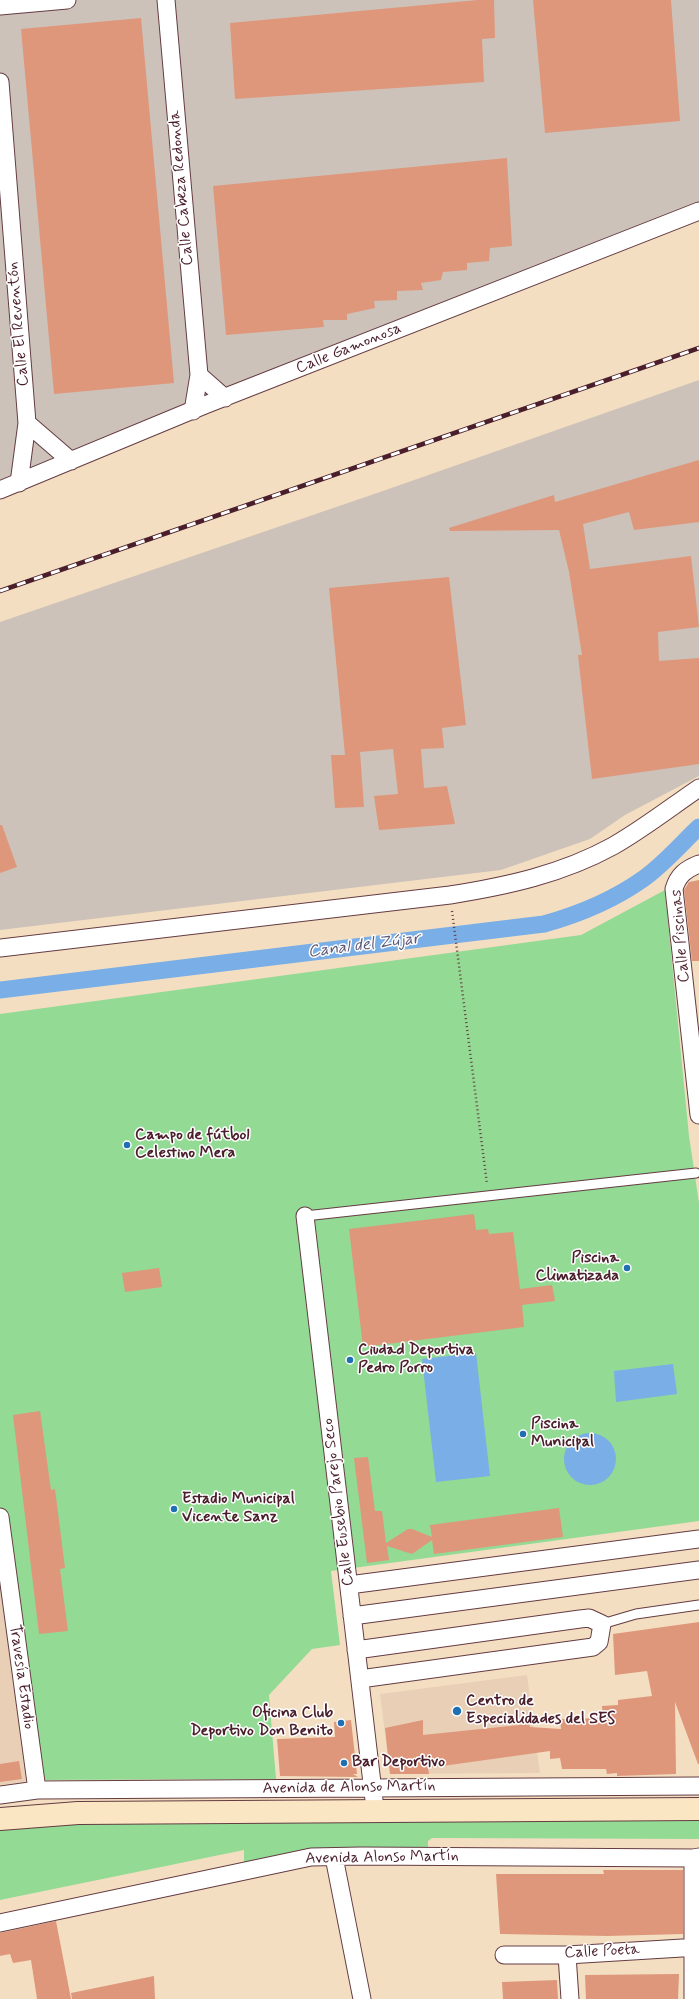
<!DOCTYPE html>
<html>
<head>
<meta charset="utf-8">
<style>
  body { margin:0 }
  canvas { display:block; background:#f4dec1 }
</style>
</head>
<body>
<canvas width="699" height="1999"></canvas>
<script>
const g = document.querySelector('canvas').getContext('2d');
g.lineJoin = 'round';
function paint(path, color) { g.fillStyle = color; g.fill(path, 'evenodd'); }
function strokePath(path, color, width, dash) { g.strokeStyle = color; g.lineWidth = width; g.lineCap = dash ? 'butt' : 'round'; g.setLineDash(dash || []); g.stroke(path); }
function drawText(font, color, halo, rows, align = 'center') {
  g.font = font + ' Mynerve,sans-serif'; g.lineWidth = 3; g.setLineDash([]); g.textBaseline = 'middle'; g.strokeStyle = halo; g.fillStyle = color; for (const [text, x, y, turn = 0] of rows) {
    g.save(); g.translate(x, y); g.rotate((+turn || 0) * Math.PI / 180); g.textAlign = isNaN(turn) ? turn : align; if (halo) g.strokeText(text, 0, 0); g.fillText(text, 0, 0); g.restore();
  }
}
paint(new Path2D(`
  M0,1517l35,263 -35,5z
  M527,1675l13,98 -150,1 -10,-80z`), '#e8cfb6');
paint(new Path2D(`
  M0,0h699v211l-699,279z
  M699,380v396l-74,39 -35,24 -89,31 -501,60v-308l380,-130z`), '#cdc2b9');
paint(new Path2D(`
  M665,890l24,246 10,67v318l-368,50 9,74 -28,4 -43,46 7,84 -241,1 -35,-263v-503l581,-79z
  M699,1812v27l-267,-1 -4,3v8l-184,16v-15l-244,50v-81z`), '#93da95');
paint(new Path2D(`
  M476,1353l14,123 -54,6 -14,-123z
  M673,1364l4,30 -61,8 -2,-31z
  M564 1459a26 26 0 1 1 52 0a26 26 0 1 1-52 0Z`), '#79aee6');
strokePath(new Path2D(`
  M0,990l544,-66c36,-10 68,-23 99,-45 20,-14 38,-35 56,-52`), '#79aee6', 17);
paint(new Path2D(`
  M478,0h16l1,38 -13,1 2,43 -249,17 -5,-76z
  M533,0h138l9,121 -135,12z
  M141,18l33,365 -120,11 -33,-365z
  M507,158l5,88 -22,2 -1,13 -22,2v7l-24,2 -2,8 -20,3 2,7 -26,1v9l-23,1 1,7 -28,6v6h-24l1,7 -98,8 -13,-149z
  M699,460v62l-65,8 -5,-18 -46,12 7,45 101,-13 8,71 -41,5 1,29 40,-3v106l-107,15 -14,-124h4l-13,-83 -10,-42 -109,1 -1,-3 105,-33 1,7z
  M449,577l17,148 -24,3 2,20 -23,1 3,39 23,-2 8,38 -76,6 -5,-34 24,-2 -5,-45 -33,3 4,55 -29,1 -4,-53h14l-16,-167z
  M0,825h2l15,42 -17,6z
  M699,880v81h-7l-8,-71 5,-8z
  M474,1214l2,16 12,-1 1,5 24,-2 7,57 32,-4 3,16 -33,4 2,22 -161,20 -14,-118z
  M159,1268l3,19 -37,5 -3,-19z
  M40,1411l11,79 4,-1 10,79 -5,1 8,62 -29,3 -26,-219z
  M368,1457l7,54h7l4,32 22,-14h4l20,8 -2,-12 129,-17 4,29 -129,17 -2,-14 -20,14 -25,-8 2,14 -22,3 -13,-105z
  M699,1622v142h-1l-23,-62 1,72 -59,2v-3l-10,1 -1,-5h-44l-2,-11 -10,1v-8l-122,17 1,6h-39l-5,-46 38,-8v15l106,-11 1,3 31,2 -1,-10 43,-1 -1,-12 16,-1v-5l34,-4 -5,-25 -32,4 -2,-41z
  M351,1720l6,54h-4l5,3 -78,-1 -3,-37 58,-2 -1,-15z
  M19,1761l3,18 -22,3v-18z
  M603,1870h80v64l-76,2 -107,-2 -4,-60h108z
  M56,1921l15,78h-34l-6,-39 -18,3 -3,-9 -10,2v-23z
  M679,1974l-1,25h-92l-1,-24z
  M154,1976l1,23h-83l-1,-6z
  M557,1980l1,19h-55l-1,-17z`), '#de977b');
const service = new Path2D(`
  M305,1216l391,-43
  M602,1624l34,-10 63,-9`);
const minor = new Path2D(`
  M166,0l33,375 26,23
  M0,6l67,-6
  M0,82l27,341 44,38
  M193,411l6,-36
  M19,483l8,-60
  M0,490l205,-85 494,-194
  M699,864c-13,5 -21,11 -25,25l25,226
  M0,948l450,-53c57,-9 112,-21 163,-49 30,-17 58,-39 86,-58
  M305,1216l69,584
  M0,1517l37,273
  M349,1585l350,-46
  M352,1616l347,-46
  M356,1650l224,-31 9,-1 13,6 -3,18 -6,5 -233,32
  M0,1795l37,-5 662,-4
  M334,1857l28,142
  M693,1858v141
  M0,1923l311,-66 50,-1 332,2 6,-1
  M504,1955h63l132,-8
  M567,1955l3,44`);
const secondary = new Path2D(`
  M0,1819l78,-6 621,-4`);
strokePath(service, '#643c42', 11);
strokePath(minor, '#643c42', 19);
strokePath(secondary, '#643c42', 24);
strokePath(new Path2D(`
  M452,911l35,273`), '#643c42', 2.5, [1, 3]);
strokePath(service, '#fff', 9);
strokePath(minor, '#fff', 17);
strokePath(secondary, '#fbe6c4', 22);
const rail = new Path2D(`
  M0,591l699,-243`);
strokePath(rail, '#4a1f2b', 4.5);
strokePath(rail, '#fff', 3, [9]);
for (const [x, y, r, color] of [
  [127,1145,4,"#1f6fb2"],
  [627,1268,4,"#1f6fb2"],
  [350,1360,4,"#1f6fb2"],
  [523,1434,4,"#1f6fb2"],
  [174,1509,4,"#1f6fb2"],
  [457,1711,5,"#1f6fb2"],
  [341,1723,4,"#1f6fb2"],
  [344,1763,4,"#1f6fb2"]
]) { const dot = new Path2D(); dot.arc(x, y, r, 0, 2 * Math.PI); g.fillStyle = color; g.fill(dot); strokePath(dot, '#fff', 1.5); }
drawText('16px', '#4a1f2b', '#fff', [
  ["Calle Cabeza Redonda",182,188,-95],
  ["Calle El Reventón",19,324,-95],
  ["Calle Gamonosa",349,349,-22],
  ["Calle Piscinas",681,936,-95],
  ["Calle Eusebio Parejo Seco",339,1502,-97],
  ["Travesía Estadio",21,1677,82],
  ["Avenida de Alonso Martín",349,1788,-1],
  ["Avenida Alonso Martín",382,1858,-1],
  ["Calle Poeta",602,1952,-3]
]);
drawText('bold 16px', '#4a1f2b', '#fff', [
  ["Campo de fútbol",135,1136],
  ["Celestino Mera",135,1154],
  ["Piscina",619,1259,"right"],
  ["Climatizada",619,1277,"right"],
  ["Ciudad Deportiva",358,1351],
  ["Pedro Porro",358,1369],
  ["Piscina",531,1425],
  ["Municipal",531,1443],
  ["Estadio Municipal",182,1500],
  ["Vicente Sanz",182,1518],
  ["Centro de",466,1702],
  ["Especialidades del SES",466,1720],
  ["Oficina Club",333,1714,"right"],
  ["Deportivo Don Benito",333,1732,"right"],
  ["Bar Deportivo",352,1763]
], 'left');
drawText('italic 17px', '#5d5876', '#fff', [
  ["Canal del Zújar",364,946,-7]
]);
</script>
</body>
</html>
